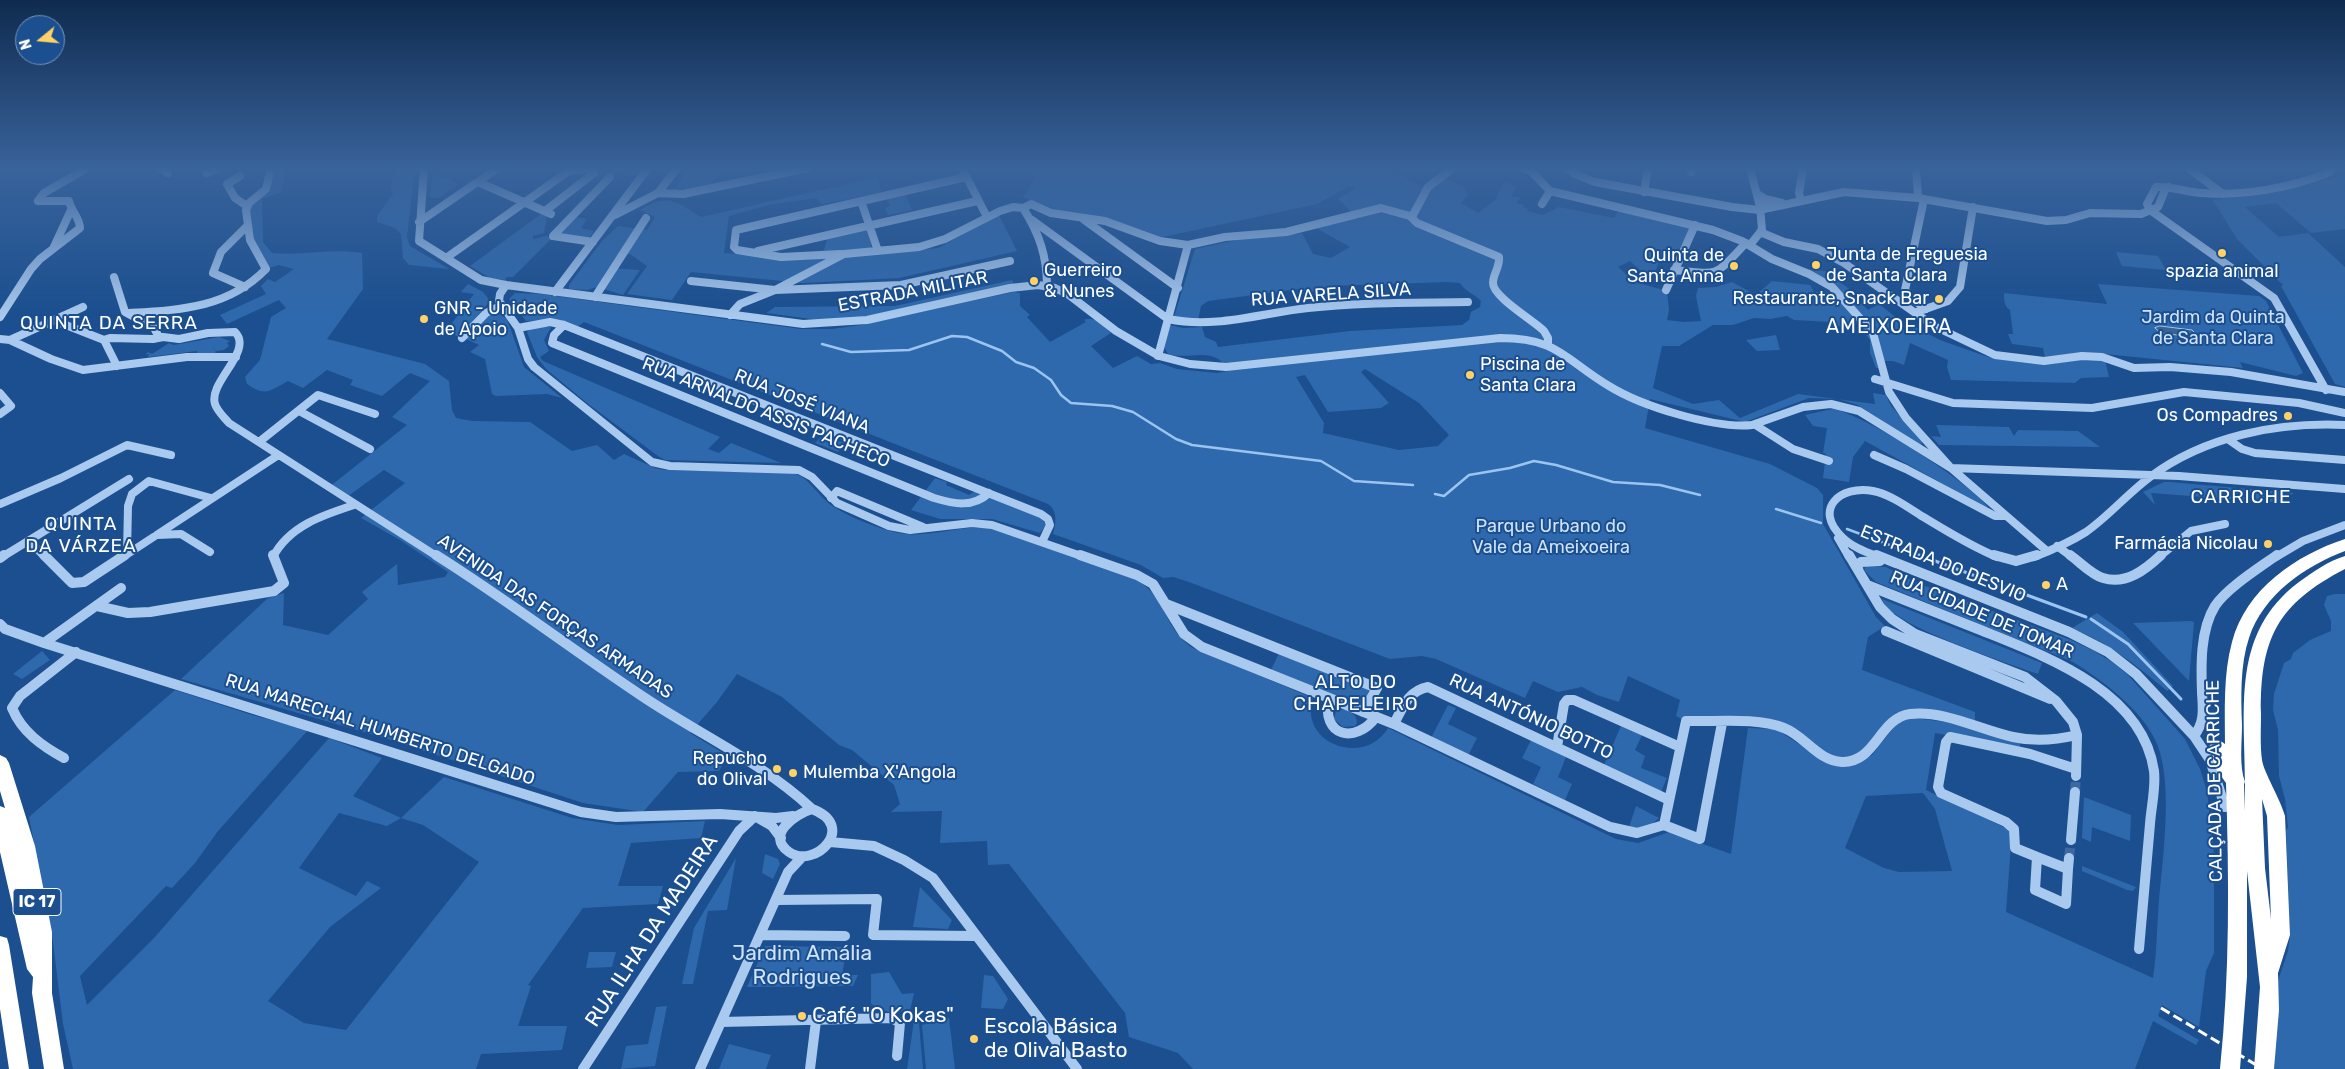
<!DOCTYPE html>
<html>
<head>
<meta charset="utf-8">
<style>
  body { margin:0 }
  #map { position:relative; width:2345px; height:1069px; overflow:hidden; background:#1b4f8f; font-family:Rubik,sans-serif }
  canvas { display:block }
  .north { position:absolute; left:15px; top:15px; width:50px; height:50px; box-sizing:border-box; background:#1b4f8f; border:1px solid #7695bc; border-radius:50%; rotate:253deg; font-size:14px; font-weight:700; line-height:20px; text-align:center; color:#fff }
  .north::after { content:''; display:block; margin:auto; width:18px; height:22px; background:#ffd166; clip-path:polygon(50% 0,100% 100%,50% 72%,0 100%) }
</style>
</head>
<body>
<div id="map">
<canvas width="2345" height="1069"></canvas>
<div class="north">N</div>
</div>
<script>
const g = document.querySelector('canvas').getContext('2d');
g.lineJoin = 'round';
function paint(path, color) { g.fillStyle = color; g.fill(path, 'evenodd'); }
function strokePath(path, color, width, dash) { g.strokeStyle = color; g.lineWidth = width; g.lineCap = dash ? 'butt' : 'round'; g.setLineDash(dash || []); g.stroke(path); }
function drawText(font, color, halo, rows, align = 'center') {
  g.font = font + ' Rubik,sans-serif'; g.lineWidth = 4; g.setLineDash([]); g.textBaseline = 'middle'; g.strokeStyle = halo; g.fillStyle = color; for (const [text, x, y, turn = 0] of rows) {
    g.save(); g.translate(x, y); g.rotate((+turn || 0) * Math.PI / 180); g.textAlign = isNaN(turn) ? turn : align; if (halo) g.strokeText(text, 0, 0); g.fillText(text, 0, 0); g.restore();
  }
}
paint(new Path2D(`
  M271,168h15l-4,24 -20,7 1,43 9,11c30,3 60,-5 90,0l1,36 -36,50 98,25 24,17 3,29 4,8 16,3 58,1 42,29 25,-6 17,15 10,-6 31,14 10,2 129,3c17,6 25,25 40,34 17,11 41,20 60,25 30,8 64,-7 95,-4l142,49c34,15 32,50 60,70l122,51c-15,45 51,70 75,30l228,111 22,4 31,-11 62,22 17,-126 28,1 46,30 34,5 16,-9 26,-33 16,-4 33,4 73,20v6l-85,-15 -9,57 86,41 -6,81 147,66c4,-26 4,-53 6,-79 4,-43 14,-116 -2,-155 -13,-33 -57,-66 -86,-83l-195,-79 -12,-12 2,-4 20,1 31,16 154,57 23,11 18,11 16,13 57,64 15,30 7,22 7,64v98l-8,18 -7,56 -37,-22 -4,11 41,24 -3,5 -43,-24 -18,48h-942l-15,-16 -49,-16 -4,-24 -116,-149 -21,1 -1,-24 -47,2 2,-32 -51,1 9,-8 -6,-19 -42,-35 -13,-5 -57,-48 -45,-23 -20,28 -27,31 38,23 -9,15 -41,1 -35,40 -60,-9 -195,-64 -207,-60 87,-81 16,-5 -1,32 45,10 40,-36 -6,-7 35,-28 1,21 47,-8 3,-5 -48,-32 -39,-22 44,-35 -21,-13 -40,29 -16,-11 79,-63 -15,-8 38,-36 -20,-8 -28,23 -32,-11 3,-5 -26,-10 -24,18 -15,-7c-19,10 -22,16 -41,3l-2,-7 15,-17 11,-43 15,-9 -7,-8 -52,24 -7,-9 46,-21 -5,-8 7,-7 7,3 19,-13 -15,-4 -13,4 -16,-29 -4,-30 20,-21zM1923,793l12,16 17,62 -53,1 -15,-4 -39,-20 21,-52z
  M396,168h19l-8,69 3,9 39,23 -40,-4 -6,-7 -2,-24 -6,-6 -18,-6v-6l16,-22 -3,-7z
  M610,168h63l-8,7 -3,-3 -14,-3 -10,7 -26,-2 -19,3z
  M688,168h35l-14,18 -35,4z
  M1022,168h364l38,19 19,-10 22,11 3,6 -7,9 17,10 17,-13 9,-18 13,4 -6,10 9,2 -3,5 7,2 -1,2 5,2 -1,2 16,4 16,-8 55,11 5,-8 73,16 -16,28 -12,-3 -11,25 -11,-4 -12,-11 -12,6 17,15 32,9 2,19 -2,10 17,2 17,-1 -5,-25 2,-8 18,-1 16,-5 24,13 16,-14 38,4 4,7 23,1 -34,-24 22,2 35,26 -3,2 11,11 11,-6 14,11 47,25 45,16 15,3 105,1 4,17 -28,1 -6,5 -124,-3 -4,-13 1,-7 -38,-17 -6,22 -11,-4h-15l1,7h-3l-6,-15v-13l-13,-17h-5l2,3h-21l-2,-4 -37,-2 -7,-4 -17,3 -16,-1 -21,7h-20l-34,21h-17l-9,42 40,16 26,-4 21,18 58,-24 77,10 -2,-11 13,2 5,11 32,36 -3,3 -62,-40 -20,-6 -29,-1 -64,24 -95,-23 -5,29 125,36 47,24 6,7v29l53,93 9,9 -17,11 -6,33 113,42v10c-21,-5 -65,-20 -83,-6 -10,8 -17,21 -24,31l2,4 -29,11 -58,-34 -97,-7 -10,-5 4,-16 -52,-24 -9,26 -22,-7 -15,-8 -24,5 -25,-11 -8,17 -89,-39 -14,-3 -32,3 -201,-77 -16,-5 -10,1 -22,-13 -88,-31c3,-10 5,-23 -5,-30l-464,-182 -8,6 -26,-8 -24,1 -17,-22 6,-6 25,1 261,35h31l29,-4 152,-33 7,1v13l10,9 -3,2 23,25 36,-20 -2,-2c11,-5 19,6 27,13l-20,13 22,22 24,-12 14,8 9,-1 17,6 40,4 12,-2c-15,-27 -39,-10 -61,-17l-5,-9 7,-20 13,3 19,-1 3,10 11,5 2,5 132,-16 112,-6 7,-5 2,-8 9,-5 1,-6c-7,-7 -16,-10 -21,-18l-14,-1 -117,4v5l-26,1 -4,-3 -91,12 -7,5 -3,14 -24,-3 21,-68 47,-10 60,-6 11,21 18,4 19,-11 -34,-19 41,-11 -19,-18 17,-10 -5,-3 -33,18 -159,34 -96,-26 -39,-15 14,-21zM1365,369l54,34 30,32 -11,11 -39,4 -76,-17 1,-10 -28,-46 9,-2 23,37 53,-4 8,-5 -28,-31z
  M433,173l26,11 -19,13 -8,1 -2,-2z
  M2345,175v54l-34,4 -35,-30 -31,4 34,30 29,-4 37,34v120l-10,-3 -54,-98 2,-1 -46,-46 -24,-39 85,-13z
  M878,177l3,16 -59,11 -6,-6 -48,7 -39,11 -5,37 84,7 16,-10 3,-11 41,-9 5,25 65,-7 61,-33 18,36 -118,27 -96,5 -112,-11 -19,28 -45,-6 20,-28 -17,-12 -9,-1 -10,15 29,2 -17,25 -26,-8 -10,3 -18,-1v-4l33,-44 16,-15 29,4 8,-13 -15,-7c29,-17 34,-9 61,7z
  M904,191l8,19 -24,5 -3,-7 5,-2 -5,-11z
  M541,214l6,3 -3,16 -11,3v3l13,-3 6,2 -39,39h-6l-2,3 -15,-2 -20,-12z
  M576,217l11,2 -6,9 13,3 -6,9 -27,-7z
  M2116,252l42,4 8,14 -44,-4z
  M1012,280l2,4 -160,35 -36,1 -52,-7 9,-6 120,-1z
  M468,284l15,8 7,9 -31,36 -13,-6 28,-37 -13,-2z
  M2098,284l161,12 7,5 37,72 -7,3 -56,-14 3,6 -148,-15 -50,5 -2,-10 -31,-4 -4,-10h5l-3,-24c-6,-4 -6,-10 -6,-17l103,11z
  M498,313l9,6 17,48 38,31 -15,-4 -51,2 -4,-2 -7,-35 -15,-7 9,-7 -13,-6 23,-24z
  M542,327h9l-7,13 5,11 -9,6 3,4 177,76 -12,12 11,4 12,-10 50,20 -116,-3 -7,-4 -71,-53 -41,-34 -9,-12 -10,-25 3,-3z
  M1776,335l4,15 -23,1 -11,-11z
  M219,337l11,4 -3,2 2,3 -5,4 -8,1 -3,-4 3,5 -4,3 -15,-2v-2l-49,6 1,-3 -4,1 3,-3 4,2 17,-11 5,2z
  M1832,409c29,3 137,73 156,98h-3l-120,-66 -12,16 -4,25 -26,-4 3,-24 -3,-1 4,-25 -14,-2 -8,-11z
  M1936,425l73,2 5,9 4,-6 60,1 22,16 -161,-2 -8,-9 10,1z
  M823,435l22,8 -7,9 -23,-9z
  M935,478l12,4 -1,3 23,10 6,-4 64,26 8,8 -7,8 -48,-14h-52l-29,-9z
  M2164,482h6l124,11 -15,8 -10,1 -118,-9 4,12 -12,-13z
  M2335,594h10v475h-71l4,-88 10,-30 2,-16 -4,-104 2,-4 -3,-28 -6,-23 -1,-46 -5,-20 1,-16 10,-31 7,-4 2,-6 17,-13 21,-9v-10l-7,-16 3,-9z
  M1882,599l160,64 -4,11c-25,-9 -154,-51 -156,-75z
  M2097,613l26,19 50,54 -6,5c-33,-28 -56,-46 -95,-63z
  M2191,621l3,1 -5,59 -56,-58z
  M42,651l8,9 -28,19 -9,-5z
  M1279,653l86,33 4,5 -7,15 -91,-36z
  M175,690l77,25 56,15 -90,101 -23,32 -23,25 -6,-2 -86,90 7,29 67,-67 175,-200 53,20 -29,38 48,22 43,-41 128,41 46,7 87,-4 -4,17 -70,5 -13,43h45l-5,18 -75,4 -55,77 3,1 -13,40h49l-5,24 -81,4 -5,15h-403l-10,-45 -10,-82 -24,-125zM339,813l48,13 14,-8 22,7 56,37 -133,168 -42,-7 -36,-22 62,-74 51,-39 -14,-7 -11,15 -57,-28z
  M1448,705l8,3 -8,16 29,14 -9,18 -37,-18z
  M1345,709c6,3 12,6 12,14l-2,3 -12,1 -9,-8 2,-8z
  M1621,726l21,9 -7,15 10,6 -4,12 26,10 -6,14 -57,-27z
  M1531,740l35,17 -8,20 14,7 -7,16 -32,-16 8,-17 -19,-9z
  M2084,797l47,18 -1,26 -38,-14 -1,15 -9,-4z
  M1636,806l23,12 -13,11 -18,1z
  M765,854l13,5 2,5 -7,15 -11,-6z
  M736,858l-9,52 -19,1 -15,73h-11l12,-56z
  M2082,866l54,21 -3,4 -6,-1 -45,-19z
  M920,887l32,33 -4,9 -35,-2z
  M765,946l82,1 -5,28h16l-5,11 -106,1z
  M589,952h27l-4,15 -26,1z
  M889,972l13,22 12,-1 -4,18 -22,1 -17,-8v-30z
  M984,975l9,1 15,23 -5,10 -22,-1z
  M667,1006l-12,60 -34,3 5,-23 22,-2 8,-37z
  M915,1013h3l5,56h-16z
  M949,1018l6,51h-29l-4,-44z
  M729,1044l42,11 -5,14h-47z`), '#2e69ad');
const water = new Path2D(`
  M2160,326l32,4 5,5 -4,2 -32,-4 -6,-5z`);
paint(water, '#3c6290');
strokePath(water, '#9cc4f0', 1);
strokePath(new Path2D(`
  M822,344l29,8 58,-2 43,-14 15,1 35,14 14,11 18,6 17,12 10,15 10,8 41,3 21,6 43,27 16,6 129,16 33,20 59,4
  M1435,494l9,2 25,-21 41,-7 24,-7 22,4 57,17 47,3 40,10
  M1776,509l45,14
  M1847,529l75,28`), '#9cc4f0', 2.5);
strokePath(new Path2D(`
  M1919,555l167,62
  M2091,619l37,25 53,55`), '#9cc4f0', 3);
strokePath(new Path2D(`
  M2075,792l1,-16
  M2069,858l2,-18`), '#3d69a0', 10, [10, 5]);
strokePath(new Path2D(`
  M159,168l9,5
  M424,168l-5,73 62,39 25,5 297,39 64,-4 143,-32 28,-3 17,3 14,7 47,36 43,25 31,8 36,3 274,-29c58,0 64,21 109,48 32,20 106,43 143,39l51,-18 28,-3 28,7 92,57 228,8 166,13
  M962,168l25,49
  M1522,168l9,3 19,20
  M1567,168l8,6 20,8 137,25 28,3 8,-2
  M1750,168l9,35
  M1916,168l2,30
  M2188,168l35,26
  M569,171l25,-3
  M1691,172l1,-4
  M207,173l11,-5
  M240,176l-13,8 8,14 12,8
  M478,182l73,32
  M1550,191l163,39 29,11 30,18 37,15 23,13 41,46 16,59 17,26 45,50 96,83
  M1644,192l4,-24
  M658,193l25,1 125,-26
  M1757,194l8,5 17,4
  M1924,199l-19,91 6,8 15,11
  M1801,200l-2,-7 4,-25
  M38,201l6,-8 43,-25
  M861,201l17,50
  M1759,203l4,4 6,1 75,-16 74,6 129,23 19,-1 24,-7 51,1 17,-7 7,-17 4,-3
  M1542,204l8,-13
  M1023,208c16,25 24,48 24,78
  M2150,210l124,88 52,92
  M2150,210l-3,-6 9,-17c16,-1 30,5 46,6 42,3 89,-5 128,-21l2,-4
  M545,211l49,-38 -3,-3
  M615,215l43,-22 19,-25
  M1410,216l7,7 82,34c1,10 -6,17 -6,26 0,14 40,37 51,48l4,7v6
  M1083,219l95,69
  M1032,220l136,99c47,10 93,-6 140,-11 53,-6 107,-5 160,-6
  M419,222l79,-54
  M1760,232l24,10 34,7 26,14 90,63 61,29 49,6 38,-5 20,1 32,11 36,-1 61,5 114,20
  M593,242l-40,-6 57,-59
  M1750,245l12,-15 -2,-25
  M53,249l18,-39
  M758,251l219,-50
  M841,254l-60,3 -44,-7 -3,-3 2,-17 230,-53
  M446,258l127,-90
  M1674,270c48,5 39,7 72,-27
  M114,277l11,35 29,16 5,9
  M691,281l84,9 126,-5 109,-24
  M506,285l-6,9 -1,7 19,27 10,31 6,8 118,95 18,4 129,4 13,7 25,26 52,23 21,4 62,-7 20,2 92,32
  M245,287l-32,-14 8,-21 27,-27
  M1666,290l29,-65
  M555,292l90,-120
  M595,297l51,-79
  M1917,312l31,-11 12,-14 13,-80
  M129,313c52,-3 99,-5 137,-44l-16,-29 -4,-30 3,-7 17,-14 5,-21
  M730,315l10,-11 35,-14 69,-36 75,-7 26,-8 55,-28 13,-4 10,1 8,-4 20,9 54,8 55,20 28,4 37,-8 61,-5 95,-24 29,8 3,-1 15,-28 25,-19
  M0,317l31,-48 9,-10 40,-31c0,-10 -9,-17 -11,-27h-31
  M53,320l51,20 6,-2 43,1 10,-2 16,2 29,-6 27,-1c19,19 -27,50 -20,72 2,7 9,13 14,19l209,134
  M564,325l-10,10 -2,8 382,155c20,6 39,10 55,-5
  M518,328l32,-6 14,3 477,189 7,5 2,6 -8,17
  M462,338l24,-25 16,-8
  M0,339l10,1 41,19 32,11 104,-13h49
  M10,340l73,-33
  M104,340l13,26
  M1158,356l30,-111
  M1875,379l78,24 139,5 92,-16 115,11 46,10
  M0,393l11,13 -11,8
  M299,411l71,38
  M1757,426l36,23 36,12
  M2229,440l13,9 13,4 90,7
  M259,442l59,-47 57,19
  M1874,455l32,14 89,47h10
  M831,498l6,-7 86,36
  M0,504l61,-26 66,-33 44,10
  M157,535l24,-1 29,18
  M1838,538l11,19
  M29,541l16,16
  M2057,546l15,11
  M127,553l1,-47 4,-12 17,-13 62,17
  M2,557l127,-78
  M123,557l154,-101
  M273,557c16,-31 50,-42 81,-52
  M1879,557c-13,-5 -27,-10 -37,-20 -29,-28 -2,-52 31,-46 16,3 33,15 47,24 25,15 50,31 77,42
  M2034,557c18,-7 36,-15 52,-25 23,-16 41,-38 64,-55 55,-41 127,-55 195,-52
  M2159,557l32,-26 34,-7
  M2276,557l27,-16 42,-16`), '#a9c9ee', 8);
strokePath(new Path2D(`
  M44,555l28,28 12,-1 41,-27
  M436,555c73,46 141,98 212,145 55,36 116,64 164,109
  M1080,555l57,20 16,9 31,50 18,13 192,77 216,103 27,6 27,-8
  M1849,555l31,52 12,12 23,15 110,43 31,24 17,21 4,13 -1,41
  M1876,555l193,77 39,20 28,22 58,62 16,24 15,47
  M1994,555l22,6 21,-6
  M2070,555c10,7 22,20 33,23 23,7 42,-8 58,-23
  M0,558l4,-3
  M1859,572l-2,-7 4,-3 19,-1
  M1867,585c35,14 70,28 106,42 66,27 169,61 181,144 2,17 -3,37 -4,53 -4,42 -7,83 -11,125
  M1166,604l211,84 -14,24
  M97,606l31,7 22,-1 124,-21 10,-8 -11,-28
  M0,624l5,5 39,14 537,169 35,5 104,-3 56,4 17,-2
  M1886,631l164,68
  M44,643l77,-55
  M1329,699c-8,37 26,46 47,18
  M1394,724c9,-17 14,-33 34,-37l241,113
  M2194,736c11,-15 9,-26 8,-43 -1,-27 -2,-63 13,-87 12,-18 44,-38 62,-51
  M1557,747l7,-43 3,-4h7l106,47
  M64,758c-22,-12 -42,-26 -52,-50l8,-12 56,-44
  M812,809c46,17 3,61 -23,43 -24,-17 6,-38 23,-43z
  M758,818l14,8 9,12
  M1664,825l22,-104c29,1 71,-4 98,7 21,8 34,33 58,34 34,1 37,-44 68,-48 35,-4 70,16 103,23 22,5 43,3 64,-2
  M1664,825l36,14 22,-116
  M2071,840l4,-48
  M830,842l44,4 30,14 29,18 144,191
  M2037,857l-22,-9 -1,-19 -8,-7 -65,-29 -3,-6 8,-45 4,-5 80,17 46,15
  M2037,857l31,12 -2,35 -31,-14z
  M2068,869l1,-11
  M776,900l101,-1 -4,36 102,1
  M760,935l85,1
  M721,1022l171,-4 8,5 -3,33
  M583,1069l156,-238 16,-15
  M700,1069l88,-197 14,-15
  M810,1069l6,-48`), '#a9c9ee', 10);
paint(new Path2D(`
  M2345,539v12c-40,15 -82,44 -96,87 -9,27 -8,59 -7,87 0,17 -3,41 3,57 0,-75 -14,-149 54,-200 14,-10 29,-21 46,-26v13c-68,35 -85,70 -84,145 0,14 -1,31 1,46 2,13 18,38 23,56l5,119 -12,38 1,37 -5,59h-20l6,-82 -13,-116v106l-7,92h-20c10,-96 9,-190 6,-286l-10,-14 -7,-22 3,-5 6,-3 7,5c0,-33 -2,-69 7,-102 14,-53 64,-87 113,-103zM2245,782v29l-1,-27zM2262,799l5,17 4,103 -6,-51z
  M0,755l6,3 3,5 26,83 17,86v61l12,76h-20l-12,-76 1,-16 -6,-8 -27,-117v-46l5,2 -5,-17z
  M0,936l7,2 2,7 20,124h-20l-9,-60z`), '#fff');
strokePath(new Path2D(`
  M2161,1008l102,61`), '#fff', 3, [10, 4.5]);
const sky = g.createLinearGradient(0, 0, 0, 317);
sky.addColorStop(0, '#0f2b4f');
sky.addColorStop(0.53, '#39639b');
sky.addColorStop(1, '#39639b00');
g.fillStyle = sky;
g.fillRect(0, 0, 2345, 317);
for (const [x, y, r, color] of [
  [2222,253,5,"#ffd166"],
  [1816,265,5,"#ffd166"],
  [1734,266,5,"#ffd166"],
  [1034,281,5,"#ffd166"],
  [1939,299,5,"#ffd166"],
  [424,319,5,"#ffd166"],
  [1470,375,5,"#ffd166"],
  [2288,416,5,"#ffd166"],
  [2268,544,5,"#ffd166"],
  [2046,585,5,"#ffd166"],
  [777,769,5,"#ffd166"],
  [793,773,5,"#ffd166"],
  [802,1016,5,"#ffd166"],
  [974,1039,5,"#ffd166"]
]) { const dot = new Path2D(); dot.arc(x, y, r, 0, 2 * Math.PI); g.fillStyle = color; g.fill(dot); strokePath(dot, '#1b4f8f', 2); }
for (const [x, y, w] of [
  [37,902,48]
]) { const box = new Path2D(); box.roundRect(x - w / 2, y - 13.5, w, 27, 4); g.fillStyle = '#1b4f8f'; g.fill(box); strokePath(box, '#fff', 1); }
drawText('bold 16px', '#fff', null, [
  ["IC 17",37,902]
]);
drawText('18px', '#fff', '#1b4f8f', [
  ["Junta de Freguesia",1826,255],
  ["de Santa Clara",1826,276],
  ["Quinta de",1724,256,"right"],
  ["Santa Anna",1724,277,"right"],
  ["Guerreiro",1044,271],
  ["& Nunes",1044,292],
  ["spazia animal",2222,272,"center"],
  ["Restaurante, Snack Bar",1929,299,"right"],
  ["GNR - Unidade",434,309],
  ["de Apoio",434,330],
  ["Piscina de",1480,365],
  ["Santa Clara",1480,386],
  ["Os Compadres",2278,416,"right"],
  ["Farmácia Nicolau",2258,544,"right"],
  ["A",2056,585],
  ["Repucho",767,759,"right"],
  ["do Olival",767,780,"right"],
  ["Mulemba X'Angola",803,773]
], 'left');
drawText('18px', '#fff', '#1b4f8f', [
  ["ESTRADA MILITAR",913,292,-11],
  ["RUA VARELA SILVA",1331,295,-4],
  ["RUA JOSÉ VIANA",802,402,22],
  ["RUA ARNALDO ASSIS PACHECO",766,413,22],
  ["ESTRADA DO DESVIO",1943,564,22],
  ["RUA CIDADE DE TOMAR",1982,615,23],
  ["AVENIDA DAS FORÇAS ARMADAS",555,617,34],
  ["RUA ANTÓNIO BOTTO",1531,717,25],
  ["RUA MARECHAL HUMBERTO DELGADO",380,730,18],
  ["CALÇADA DE CARRICHE",2215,781,-91]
]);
drawText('18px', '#cfe3fa', '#1b4f8f', [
  ["Jardim da Quinta",2213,318],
  ["de Santa Clara",2213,339],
  ["Parque Urbano do",1551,527],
  ["Vale da Ameixoeira",1551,548]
]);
g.letterSpacing = '1px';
drawText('19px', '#fff', '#1b4f8f', [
  ["QUINTA DA SERRA",109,324],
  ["CARRICHE",2241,498],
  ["QUINTA",81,525],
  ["DA VÁRZEA",81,547],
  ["ALTO DO",1356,683],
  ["CHAPELEIRO",1356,705]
]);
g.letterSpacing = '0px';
g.letterSpacing = '1px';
drawText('20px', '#fff', '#1b4f8f', [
  ["AMEIXOEIRA",1889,327]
]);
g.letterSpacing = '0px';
drawText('21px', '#fff', '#1b4f8f', [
  ["RUA ILHA DA MADEIRA",652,931,-57]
]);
drawText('21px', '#cfe3fa', '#1b4f8f', [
  ["Jardim Amália",802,954],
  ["Rodrigues",802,978]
]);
drawText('21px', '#fff', '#1b4f8f', [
  ["Café \"O Kokas\"",812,1016],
  ["Escola Básica",984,1027],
  ["de Olival Basto",984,1051]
], 'left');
</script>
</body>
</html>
